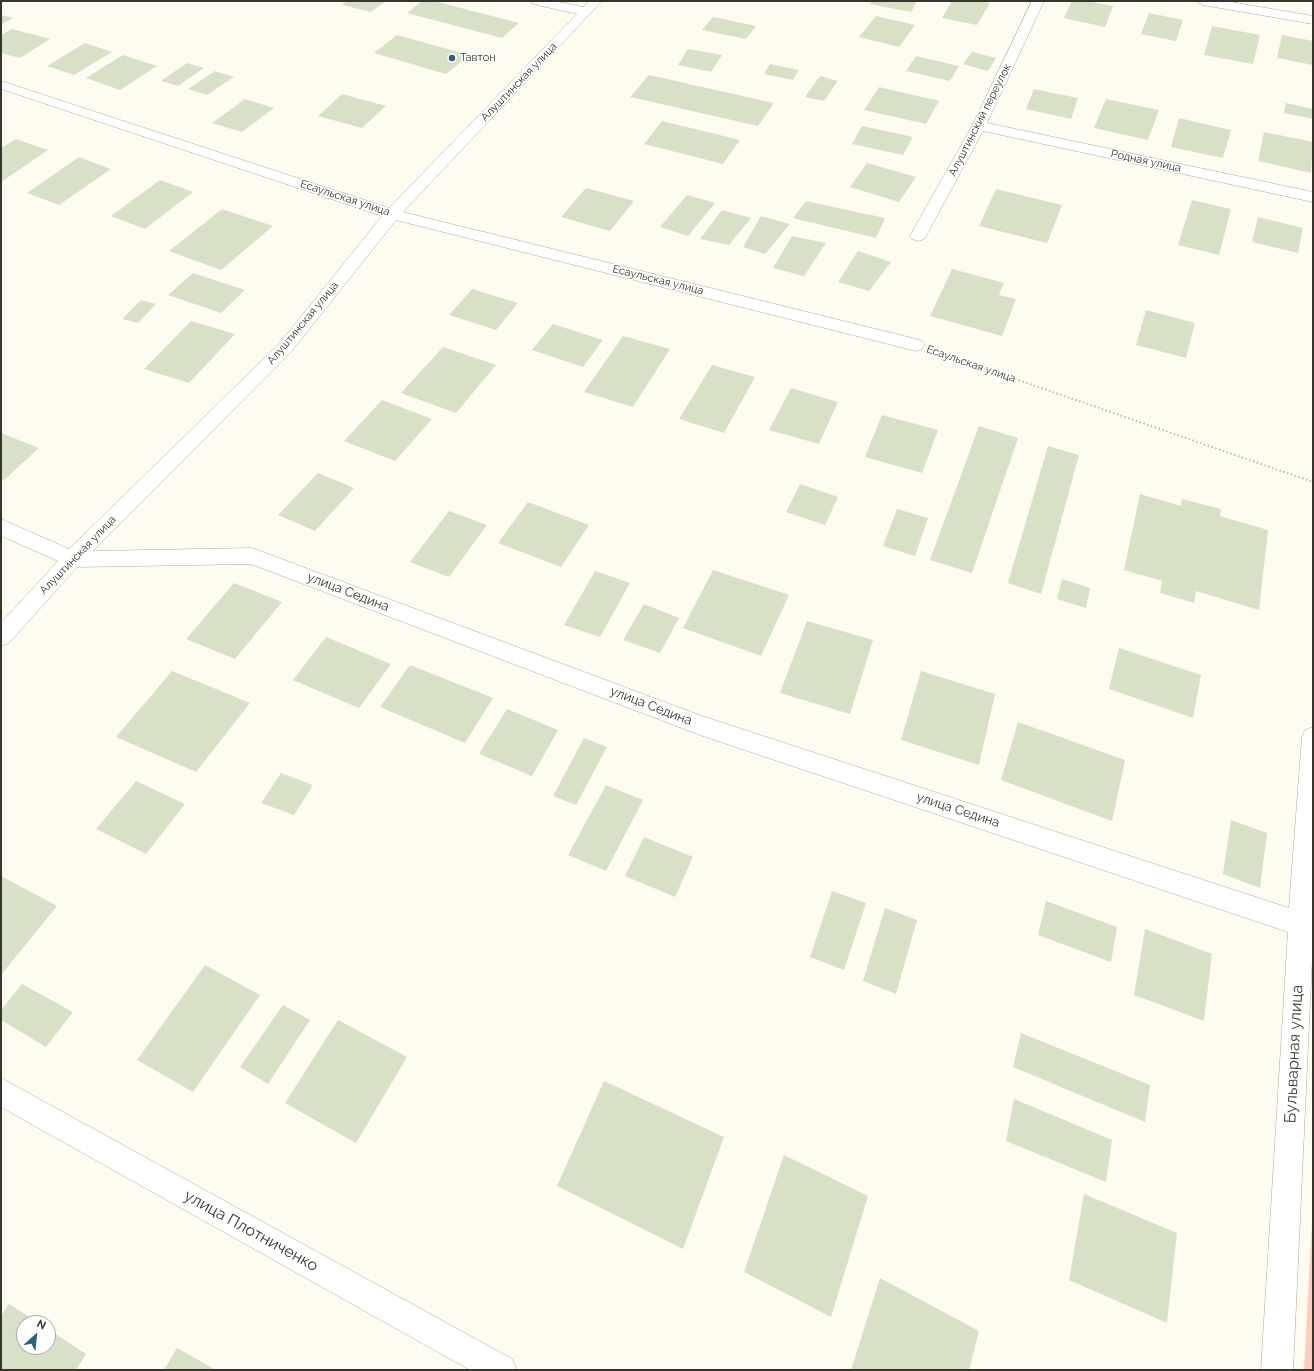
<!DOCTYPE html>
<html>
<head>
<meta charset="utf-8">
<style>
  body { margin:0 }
  #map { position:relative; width:1314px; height:1371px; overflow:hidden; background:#fefbf1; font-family:Raleway,sans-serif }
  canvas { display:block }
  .frame { position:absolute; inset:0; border:2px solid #37352b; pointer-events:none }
  .north { position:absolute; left:16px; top:1315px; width:40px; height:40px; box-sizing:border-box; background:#fff; border:1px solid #afaeaa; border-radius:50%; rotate:27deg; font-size:11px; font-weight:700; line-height:16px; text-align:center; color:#37352b }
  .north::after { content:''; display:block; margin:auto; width:14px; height:18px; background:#29647c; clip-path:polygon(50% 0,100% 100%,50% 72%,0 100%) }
</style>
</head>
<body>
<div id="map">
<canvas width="1314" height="1371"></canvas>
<div class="frame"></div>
<div class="north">N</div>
</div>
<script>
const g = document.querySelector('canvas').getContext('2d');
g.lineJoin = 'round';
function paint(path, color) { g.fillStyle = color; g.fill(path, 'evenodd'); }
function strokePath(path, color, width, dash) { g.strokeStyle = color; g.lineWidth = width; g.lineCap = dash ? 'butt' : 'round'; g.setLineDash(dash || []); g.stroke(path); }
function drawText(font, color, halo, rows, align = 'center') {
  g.font = font + ' Raleway,sans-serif'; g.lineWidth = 3; g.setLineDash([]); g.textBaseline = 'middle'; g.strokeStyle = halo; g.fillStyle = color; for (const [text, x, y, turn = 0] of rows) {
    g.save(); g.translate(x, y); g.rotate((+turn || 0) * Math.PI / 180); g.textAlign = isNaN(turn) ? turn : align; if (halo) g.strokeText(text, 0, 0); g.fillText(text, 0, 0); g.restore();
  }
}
paint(new Path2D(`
  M1313,1204v166h-9z`), '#ffcbba');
paint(new Path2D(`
  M347,1h39l-15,11 -29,-7z
  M422,1h12l85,22 -17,15 -95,-25z
  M872,1h45l-6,11 -41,-8z
  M952,1h30l8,2 -13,22 -35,-7z
  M1072,1h15l26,5 -8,21 -41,-9z
  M1149,13l34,7 -7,21 -35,-7z
  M1,15l12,3 -12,7z
  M876,16l39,9 -16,22 -40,-10z
  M713,17l43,9 -10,13 -44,-9z
  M1212,26l48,9 -7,29 -49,-9z
  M12,29l38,10 -30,19 -19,-5v-18z
  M397,35l72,20 -23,19 -72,-21z
  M1282,35l31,6v24l-36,-7z
  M85,43l27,9 -38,23 -27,-9z
  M688,49l34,6 -11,17 -33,-7z
  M972,52l24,6 -8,13 -25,-7z
  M123,55l34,11 -37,24 -34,-12z
  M916,56l43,10 -9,15 -44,-10z
  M187,63l17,5 -26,18 -17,-5z
  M770,64l29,6 -6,10 -29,-6z
  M215,71l19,6 -27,18 -19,-6z
  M649,75l125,28 -16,23 -128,-29z
  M820,76l18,5 -14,20 -19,-4z
  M879,87l60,14 -13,23 -62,-14z
  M1034,89l44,9 -7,21 -45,-10z
  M342,94l44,12 -24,22 -44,-12z
  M245,99l29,9 -32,24 -30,-9z
  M1106,99l53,11 -11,30 -54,-12z
  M1286,103l27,6v10l-29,-6z
  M1179,118l52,12 -8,28 -52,-11z
  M662,121l78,19 -17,24 -79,-20z
  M862,126l51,11 -10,18 -51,-11z
  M1264,132l49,10 -2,31 -53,-12z
  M16,139l32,11 -47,32v-34z
  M79,157l32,12 -52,36 -32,-12z
  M867,163l49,14 -17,25 -49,-15z
  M160,180l33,12 -48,37 -34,-13z
  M586,188l48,13 -24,30 -49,-14z
  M996,189l66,16 -15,38 -68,-17z
  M687,195l28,8 -27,33 -28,-9z
  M1192,200l39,9 -12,46 -41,-10z
  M806,201l79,17 -9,20 -83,-20z
  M222,209l51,17 -52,44 -52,-19z
  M722,210l29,8 -22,27 -29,-6z
  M761,216l29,8 -25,30 -22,-7z
  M1258,217l45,11 -5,25 -46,-11z
  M792,236l34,7 -22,33 -31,-8z
  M858,251l33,11 -22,29 -31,-9z
  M952,269l52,14 -5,12 17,4 -14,37 -72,-20z
  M193,273l52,17 -24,23 -53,-18z
  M472,289l46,14 -22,27 -47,-15z
  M141,300l15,4 -18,19 -16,-4z
  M1146,310l49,13 -9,35 -50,-13z
  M191,321l44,13 -46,49 -45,-14z
  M553,324l50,16 -20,27 -51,-17z
  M623,336l47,13 -37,58 -49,-15z
  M443,347l53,18 -40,48 -55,-20z
  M712,365l43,12 -31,56 -45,-14z
  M791,388l47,14 -19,42 -50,-14z
  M382,400l50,19 -37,42 -51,-20z
  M882,415l56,15 -16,43 -57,-16z
  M979,426l39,12 -46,135 -42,-13z
  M1,433l38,15 -35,32 -3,-1z
  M1048,446l31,9 -38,139 -33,-11z
  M318,473l36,15 -39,43 -37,-16z
  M800,484l38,13 -13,28 -39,-13z
  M1140,494l41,12 1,-7 39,10 -1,7 48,14 -9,80 -63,-19 -2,12 -34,-10 2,-12 -38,-11z
  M528,502l61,23 -28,42 -63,-24z
  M897,509l31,9 -13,38 -32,-10z
  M449,511l38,14 -38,52 -39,-15z
  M713,570l76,25 -28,61 -78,-28z
  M595,571l35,12 -30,54 -36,-12z
  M1062,579l28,9 -4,20 -29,-9z
  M234,583l48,19 -47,57 -49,-20z
  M644,604l35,14 -19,35 -37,-13z
  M807,621l66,19 -23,74 -70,-21z
  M326,637l65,27 -32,44 -66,-28z
  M1119,648l82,27 -8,43 -84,-29z
  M410,665l83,33 -28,45 -85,-36z
  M172,671l78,32 -54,69 -80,-35z
  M921,671l74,23 -16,71 -78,-25z
  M507,709l51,21 -26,46 -53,-22z
  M1018,722l107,38 -13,61 -111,-41z
  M584,738l23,9 -31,58 -23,-9z
  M281,773l32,12 -19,30 -33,-12z
  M136,781l49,23 -39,50 -50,-25z
  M606,785l37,15 -37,71 -38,-16z
  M1231,820l36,13 -7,55 -37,-14z
  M644,837l49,20 -18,40 -50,-21z
  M1,876l56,30 -56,69z
  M832,891l34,12 -22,67 -34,-13z
  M1046,901l71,26 -6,35 -73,-27z
  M885,908l32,12 -21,74 -33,-13z
  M1145,929l67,25 -8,67 -70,-26z
  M205,965l55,30 -67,97 -56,-32z
  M22,984l51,28 -27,35 -45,-27v-10z
  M283,1005l27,15 -42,64 -28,-17z
  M338,1020l69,37 -51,86 -71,-40z
  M1021,1033l129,52 -5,37 -132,-55z
  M604,1081l120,56 -41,112 -126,-63z
  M1014,1099l98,41 -6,42 -100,-41z
  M784,1155l84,41 -37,121 -87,-45z
  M1084,1194l93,39 -10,90 -98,-43z
  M880,1278l99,53 -10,39h-118z
  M9,1304l30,19h-15v24h24v-18l38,25 -10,16h-75v-54z
  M177,1348l39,22h-52z`), '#d9e0c8');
const minor = new Path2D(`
  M531,1h23l29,6 6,-6h13l-199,211 513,127 6,2 3,4 -3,4 -6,2 -520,-131 -105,132 -198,199 159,-3 450,168 587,192 13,-171 3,-7 8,-3v211l-20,432h-32l27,-438 -588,-197 -449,-171 -174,3 -68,76 -8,3v-23l57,-62 -57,-25v-17l68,30 210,-205 103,-128 -381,-127v-8l388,127 188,-194 -44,-10z
  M1032,1h12l-57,122 326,69v10l-330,-71 -57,105 -2,3 -6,2 -6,-2 -2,-3 62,-110z
  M1197,1h28l88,15v8l-110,-19z
  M1,1078l511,281 5,11h-47l-469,-263z`);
strokePath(minor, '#b0a991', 1);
strokePath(new Path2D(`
  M943,354l370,128`), '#bbb8ae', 2, [1.5, 2.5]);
paint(minor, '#fff');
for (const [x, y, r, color] of [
  [452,58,4,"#29647c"]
]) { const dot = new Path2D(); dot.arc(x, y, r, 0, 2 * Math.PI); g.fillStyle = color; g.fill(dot); strokePath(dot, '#fff', 1.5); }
drawText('11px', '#37352b', '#fff', [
  ["Тавтон",460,58]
], 'left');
drawText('11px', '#37352b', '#fff', [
  ["Алуштинская улица",519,82,-46],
  ["Алуштинский переулок",980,120,-63],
  ["Родная улица",1146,161,12],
  ["Есаульская улица",345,198,18],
  ["Есаульская улица",658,280,14],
  ["Алуштинская улица",303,323,-50],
  ["Есаульская улица",971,364,19],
  ["Алуштинская улица",78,555,-46]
]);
drawText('13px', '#37352b', '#fff', [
  ["улица Седина",348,592,21],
  ["улица Седина",651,706,21],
  ["улица Седина",958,810,18]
]);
drawText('16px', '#37352b', '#fff', [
  ["Бульварная улица",1294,1054,-87],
  ["улица Плотниченко",251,1231,29]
]);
</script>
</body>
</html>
